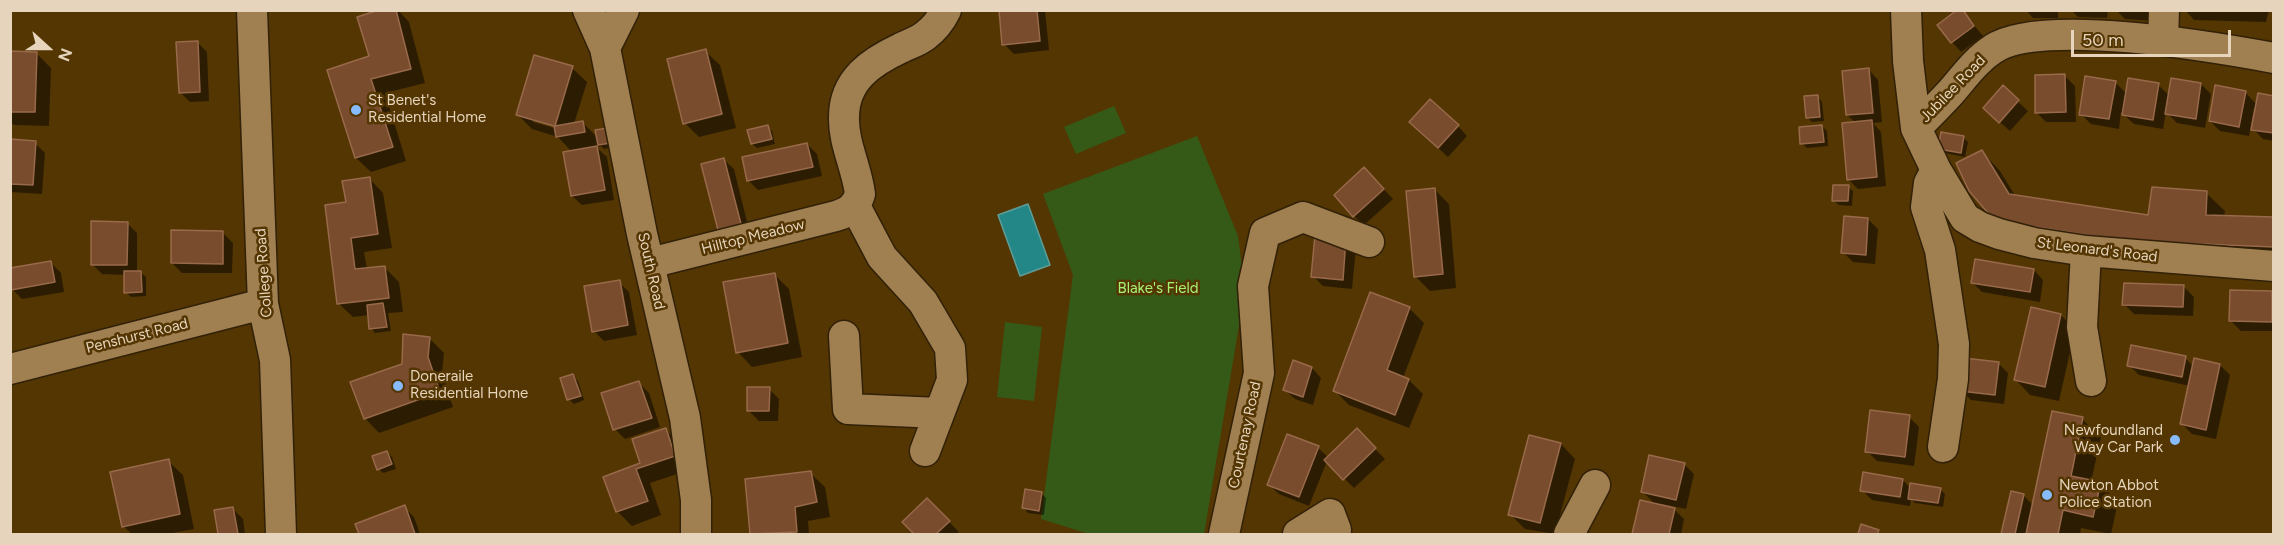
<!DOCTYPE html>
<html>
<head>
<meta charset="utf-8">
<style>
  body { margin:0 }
  #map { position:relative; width:2284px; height:545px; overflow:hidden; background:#543602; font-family:Figtree,sans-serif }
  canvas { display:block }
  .frame { position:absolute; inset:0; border:12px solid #e6d4bc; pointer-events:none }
  .north { position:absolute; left:18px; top:18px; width:60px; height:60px; -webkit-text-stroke:4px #543602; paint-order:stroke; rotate:111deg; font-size:16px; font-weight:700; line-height:24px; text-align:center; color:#e6d4bc }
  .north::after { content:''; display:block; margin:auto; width:21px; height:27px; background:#e6d4bc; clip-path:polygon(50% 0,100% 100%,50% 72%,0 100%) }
  .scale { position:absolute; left:2071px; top:30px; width:160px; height:27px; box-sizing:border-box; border:3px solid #e6d4bc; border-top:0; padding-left:8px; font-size:18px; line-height:21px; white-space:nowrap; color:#e6d4bc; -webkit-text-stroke:4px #543602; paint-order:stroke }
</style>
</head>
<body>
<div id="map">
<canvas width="2284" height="545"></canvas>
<div class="frame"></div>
<div class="north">N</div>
<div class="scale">50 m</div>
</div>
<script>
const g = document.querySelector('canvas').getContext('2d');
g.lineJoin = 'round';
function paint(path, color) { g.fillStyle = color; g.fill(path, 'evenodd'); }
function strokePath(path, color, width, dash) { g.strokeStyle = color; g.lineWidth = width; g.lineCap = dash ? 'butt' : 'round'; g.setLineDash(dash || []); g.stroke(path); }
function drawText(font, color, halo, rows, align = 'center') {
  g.font = font + ' Figtree,sans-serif'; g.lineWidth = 5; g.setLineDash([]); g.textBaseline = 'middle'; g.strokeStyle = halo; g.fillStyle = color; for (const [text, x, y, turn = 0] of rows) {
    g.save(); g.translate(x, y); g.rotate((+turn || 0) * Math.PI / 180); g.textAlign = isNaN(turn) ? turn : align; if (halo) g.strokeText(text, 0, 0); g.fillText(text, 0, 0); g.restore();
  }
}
paint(new Path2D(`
  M1114,106l12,27 -50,21 -12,-27z
  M1197,136l41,100 7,54 -41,244h-115l-48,-15 32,-244 -30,-81z
  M1005,322l37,5 -8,74 -37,-4z`), '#355a18');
const water = new Path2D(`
  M1028,204l22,61 -30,11 -22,-61z`);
paint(water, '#238787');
strokePath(water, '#5e9e97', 1.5);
paint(new Path2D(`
  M384,10h14l11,12 16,61 -40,10 21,68 -35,11 -15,-14 -27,-87 42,-14z
  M1000,10h45l4,40 -35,4 -10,-10z
  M1961,10l22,26 -22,16 -9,-10z
  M2026,10h32v8h-25z
  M2071,10h37l-1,8 -29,-1z
  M2116,10h39l-1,11 -29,-2z
  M2185,10h84l-3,12 -72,-2z
  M197,42l10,10 2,49 -19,1 -10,-10z
  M705,51l15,14 16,63 -37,9 -14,-14z
  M10,52l26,1 15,15 -2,58 -35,-1 -4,-3z
  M572,68l15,14 -13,42 9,-1 15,15 23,8 -17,3 -3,-3 -5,1 11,10 7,43 -32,5 -10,-9v-44l-14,-15 -26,-8 -14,-14zM533,119l29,8 -1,3 -28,-8z
  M1869,70l9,10 4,42 -9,1 8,9 5,54 -28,3 -10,-10 8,-56 -9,-8z
  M2065,76l10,10 1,36h-30l-10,-10z
  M2115,82l12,12 31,-9 12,11 31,-12 10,10 -6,34 -28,-5 -11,-11 -3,17 -29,-5 -13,-12 -2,17 -28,-5 -10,-10z
  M2003,88l25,23 -18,20 -15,-13z
  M2245,92l12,13 17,-8v44l-11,-2 -10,-10 4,-20 -3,-1 -5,28 -29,-5 -10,-10z
  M1818,97l4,5 2,19 -12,1 -5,-5z
  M1458,126l9,10 -19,21 -27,-25z
  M1822,126l5,5 1,15 -21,2 -5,-5z
  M767,127l5,4 3,13 -18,4 -5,-4z
  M1963,137l5,5 -3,15 -20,-4 -5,-4z
  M10,141l25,2 10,10 -3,41 -32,-2z
  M807,144l10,10 5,22 -64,14 -10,-10z
  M1982,152l18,19 16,26 133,20 57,-24 19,18 -1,6 50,2v45l-265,-32 -19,-19z
  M724,160l10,9 16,65 -21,5 -10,-9z
  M369,178l14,15 9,55 -28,4 3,17 17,-2 15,15 4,30 -15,1 3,18 -16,2 -4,-5 -2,-13 -16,2 -15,-14 9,-99z
  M1374,179l19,20 -29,26 -10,-9z
  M1848,187l5,4 -1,15 -13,-1 -5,-4z
  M1435,190l14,14 7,84 -26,3 -15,-15z
  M1868,219l10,10 -3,35 -22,-2 -10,-10z
  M127,223l10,10v40h4l5,4v19l-15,1 -5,-5v-17l-24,-1 -10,-10z
  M223,233l10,10 -1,30h-50l-10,-10z
  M1317,237l39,12 -4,40 -29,-3 -10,-10z
  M51,263l10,10 3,19 -42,7 -10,-10 -2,-19z
  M2034,270l9,10 -3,22 -58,-10 -10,-10z
  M775,275l14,14 13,68 -50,10 -14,-15z
  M619,282l10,10 8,43 -33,6 -10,-10z
  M2184,287l10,10 -1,19 -59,-2 -10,-10z
  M2271,293l3,2v36h-33l-10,-10z
  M1409,308l15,15 -21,55 6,2 14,14 -14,34 -60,-23 -15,-15z
  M2061,315l14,15 -16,71 -29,-6 -14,-15z
  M429,338l15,15 -2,20 11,34 -74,26 -14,-15 39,-52z
  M2185,358l9,9 26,-2 10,10 -14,64 -24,-5 -10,-10 8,-38 -51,-11 -10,-10z
  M1998,363l10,10 -4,31 -33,-4 -10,-10z
  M1312,368l9,10 -8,27 -18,-6 -10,-9z
  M573,376l5,5 6,19 -10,4 -5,-5z
  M639,383l10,10 11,34 -35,12 -10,-10z
  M769,389l10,10 -1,22h-19l-10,-10z
  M1909,417l10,10 -5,39 -37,-5 -10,-10z
  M2082,419l19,18 -10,45 9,2 18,18 -7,32 -30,-6 -1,6h-77l9,-41 11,2 10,10z
  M666,430l14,14 9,26 -39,13 11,32 -29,11 -15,-15 -12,-33 37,-14z
  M1357,431l28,28 -31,29 -27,-27 -18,45 -30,-12 -10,-9 49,-37 11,10z
  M1561,444l14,15 -20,75 -30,-5 -15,-15z
  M387,452l5,5 4,12 -13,4 -4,-4z
  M168,461l15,14 11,54 -27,5h-35l-9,-8z
  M1684,464l10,10 -8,35 -24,-5 -1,2 13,3 10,10 -3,15h-47l7,-32 15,3 -13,-13z
  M810,473l15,14 5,30 -22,4 1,13h-58l-4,-54z
  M1903,480l8,9h29l5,5 -2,13 -28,-4 -4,-4 -1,7 -38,-6 -10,-10z
  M1041,493l5,5 -2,17 -16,-2 -4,-5z
  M927,500l32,32 -3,2h-40l-12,-12z
  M404,507l10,10 6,17h-60l-3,-9z
  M233,509l10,10 2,15h-25l-4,-23z`), '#0007');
const building = new Path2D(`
  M379,10h17l15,59 -40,10 22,68 -38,11 -28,-88 42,-14 -12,-39z
  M999,10h38l3,31 -38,4z
  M1957,10h6l11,16 -23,17 -14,-18z
  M198,41l2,51 -21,1 -3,-51z
  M706,49l16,65 -39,10 -16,-65z
  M10,51l27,1 -2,60h-25z
  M534,55l39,11 -18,60 28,-5 2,11 -29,5 -2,-11 -38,-11z
  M1869,68l4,45 -27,2 -4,-44z
  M2065,74l1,38 -31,1v-38z
  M2085,76l31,5 -7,38 -30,-4z
  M2128,78l31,5 -6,37 -31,-5z
  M2171,78l30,5 -5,36 -31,-5z
  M2003,85l16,15 -20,23 -16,-15z
  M2215,85l31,6 -7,36 -30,-6z
  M2258,93l16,3v37l-23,-3z
  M1818,95l2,22 -14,1 -2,-22z
  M1430,99l29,26 -21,23 -29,-26z
  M1872,120l5,57 -30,3 -5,-57z
  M768,125l4,14 -21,5 -4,-14z
  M1822,125l2,17 -24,2 -1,-17z
  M614,127l3,15 -19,3 -3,-15z
  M1941,132l23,4 -3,17 -23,-4z
  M10,139l26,2 -3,44 -23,-1z
  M807,143l6,24 -66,14 -5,-24z
  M597,146l8,44 -34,6 -8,-44z
  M1982,150l27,44 139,21 4,-28 55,4 -1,24 68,2v30l-149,-6 -109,-17 -27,-10 -20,-23 -13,-28z
  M724,158l17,66 -23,6 -17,-66z
  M1364,167l20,22 -31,28 -19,-22z
  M370,177l8,57 -27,4 4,31 30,-3 4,32 -52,6 -12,-99 21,-3 -4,-21z
  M1833,185h16l-1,16h-16z
  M1435,188l8,86 -29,3 -8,-86z
  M1844,216l24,2 -2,37 -25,-2z
  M91,221l37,1 -1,43h-36z
  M171,230l52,1v33l-52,-1z
  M1315,235l31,3 -3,42 -32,-3z
  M1975,259l59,10 -4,23 -59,-9z
  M51,261l4,21 -44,8 -1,-22z
  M124,271h17l1,21 -18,1z
  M775,273l13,70 -52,10 -13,-71z
  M620,280l8,45 -36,7 -8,-46z
  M2124,283l60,2 -1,22 -61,-2z
  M2230,290l42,1v31l-43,-1z
  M1370,292l40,15 -23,63 22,9 -14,36 -62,-24z
  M383,303l4,24 -18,2 -2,-24z
  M2031,307l30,7 -16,73 -31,-7z
  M403,334l27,3 -2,20 12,35 -76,27 -14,-37 52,-18z
  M2131,345l55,11 -4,21 -55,-11z
  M1964,358l35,4 -4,33 -35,-4z
  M2194,358l26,6 -14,66 -26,-6z
  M1293,360l19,7 -9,30 -20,-7z
  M573,374l8,22 -14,4 -7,-22z
  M639,381l13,37 -39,12 -12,-37z
  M747,387h23l-1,24h-22z
  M1870,410l40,5 -5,42 -40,-5z
  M2052,411l31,6 -12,59 30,6 -8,35 -30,-7 -5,24h-32z
  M666,428l9,28 -39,13 12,32 -32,11 -13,-35 37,-14 -8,-24z
  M1357,428l19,20 -33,32 -19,-20z
  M1287,434l32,12 -20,51 -32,-12z
  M1529,435l32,8 -21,80 -32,-8z
  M387,451l5,13 -15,6 -5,-14z
  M1649,455l36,8 -9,37 -35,-8z
  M169,459l11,55 -58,13 -12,-55z
  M811,471l6,31 -22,5 2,25 -47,2 -5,-55z
  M1863,472l40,7 -3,18 -40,-6z
  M1910,483l31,5 -3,15 -30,-4z
  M1025,489l17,3 -3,19 -17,-3z
  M2011,491l13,3 -9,40h-14z
  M927,498l23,23 -14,13h-22l-12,-12z
  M1640,500l35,8 -6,26h-37z
  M405,505l10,29h-56l-4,-10z
  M233,507l5,27h-20l-4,-24z
  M1861,524l18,6 -2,4h-19z`);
paint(building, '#784c2d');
strokePath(building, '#98694a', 1.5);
const minor = new Path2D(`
  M252,10l11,294 12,56 6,174
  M588,10l17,38 37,186 43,184 11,82v34
  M1906,10l2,51 8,67 20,42 29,48 15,9 19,7 35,9 52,8 188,15
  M2163,41l1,-31
  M605,48l19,-38
  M1916,128c12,-12 24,-24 35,-36 13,-15 25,-32 42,-43 47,-32 222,-2 281,9
  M1936,170l-7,13 -3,24 14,43 14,94 -1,35 -10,68
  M855,206l27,51 41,45 27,46 2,32 -27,71
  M2086,251l-4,76 9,54
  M650,263l186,-47c13,-4 20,-9 24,-22 -3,-26 -17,-51 -16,-77 0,-37 27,-55 57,-69 8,-4 18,-7 25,-13 8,-6 15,-15 20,-25
  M844,336l4,73 91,4
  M10,369l253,-65
  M1224,534l35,-161 -6,-87 12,-53 38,-16 66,25
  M1298,534l32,-20 6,16 -1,4
  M1569,534l26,-49`);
strokePath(minor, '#312108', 33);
strokePath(minor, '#a07f51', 30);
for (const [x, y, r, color] of [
  [356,110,6,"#87bbfb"],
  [398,386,6,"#87bbfb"],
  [2175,440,6,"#87bbfb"],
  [2047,495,6,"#87bbfb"]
]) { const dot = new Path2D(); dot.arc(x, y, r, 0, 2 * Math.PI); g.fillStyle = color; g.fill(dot); strokePath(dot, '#543602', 2); }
drawText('15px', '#e6d4bc', '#543602', [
  ["Jubilee Road",1953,89,-46],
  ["Hilltop Meadow",753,237,-14],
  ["St Leonard's Road",2097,250,7],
  ["South Road",651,271,77],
  ["College Road",264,273,-94],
  ["Penshurst Road",137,336,-14],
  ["Courtenay Road",1245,435,-78]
]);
drawText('15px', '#e6d4bc', '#543602', [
  ["St Benet's",368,101],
  ["Residential Home",368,118],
  ["Doneraile",410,377],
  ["Residential Home",410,394],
  ["Newfoundland",2163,431,"right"],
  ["Way Car Park",2163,448,"right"],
  ["Newton Abbot",2059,486],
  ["Police Station",2059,503]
], 'left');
drawText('15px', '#a6f273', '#543602', [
  ["Blake's Field",1158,289]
]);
</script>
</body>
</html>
